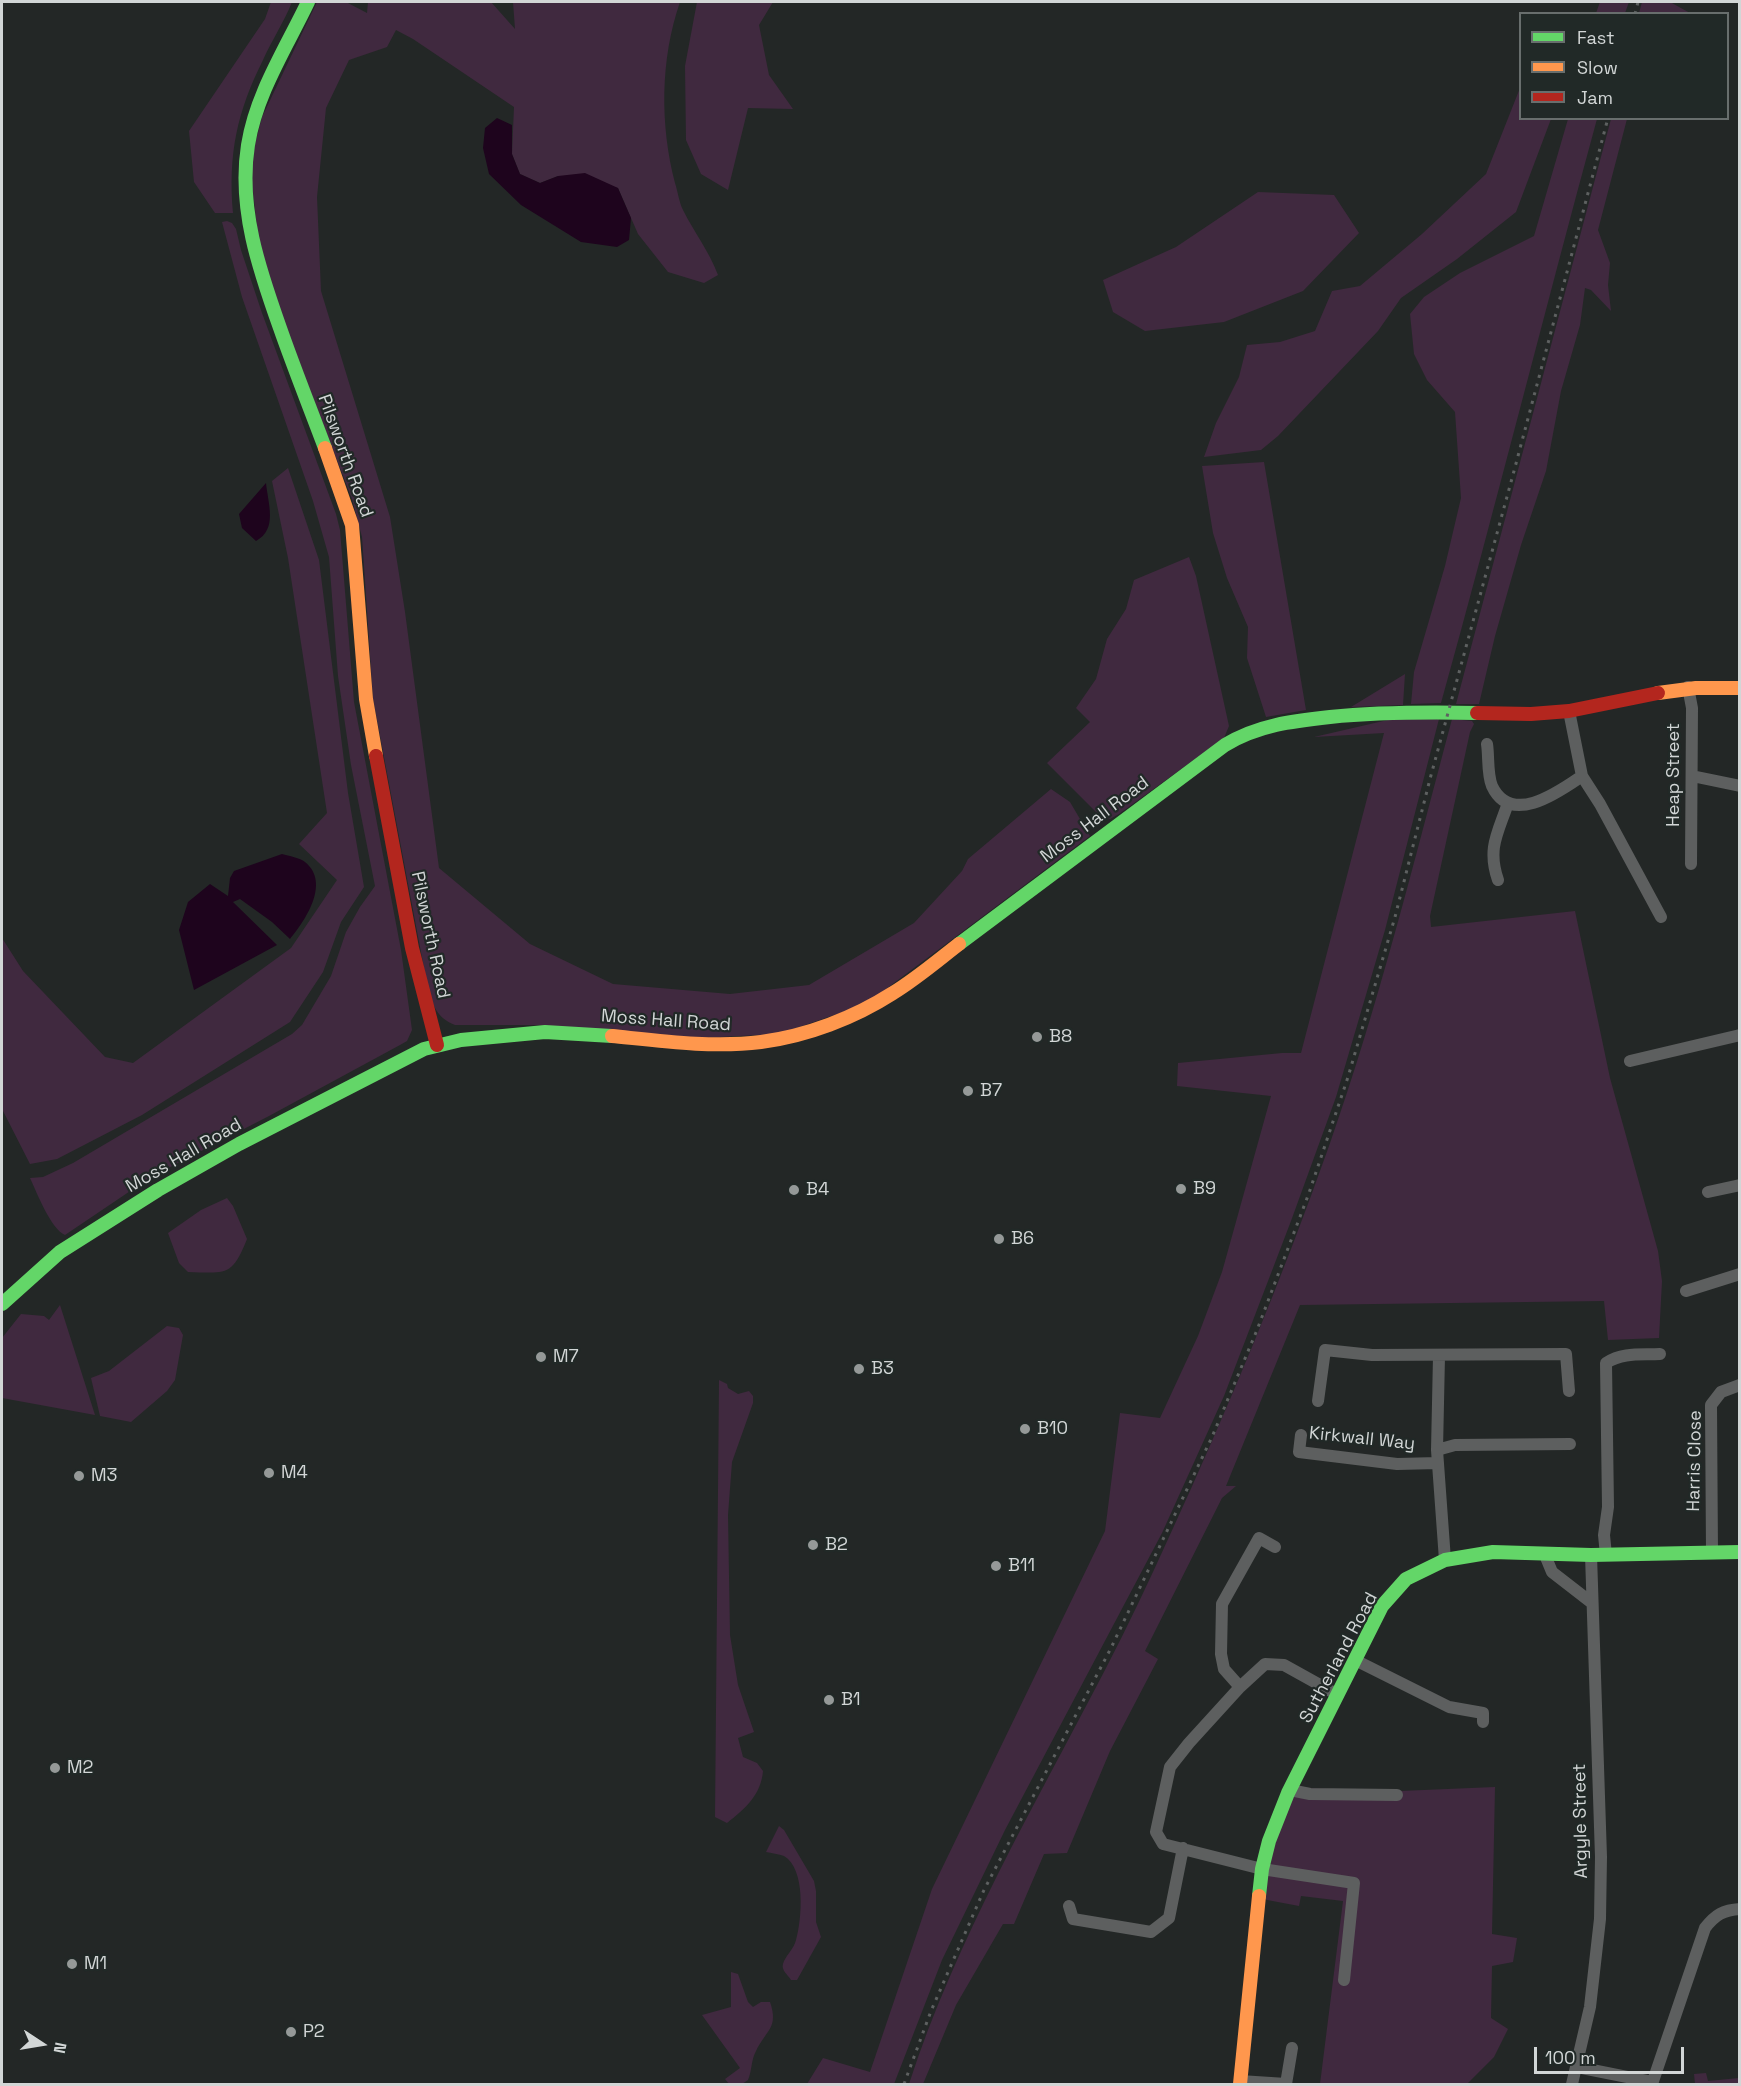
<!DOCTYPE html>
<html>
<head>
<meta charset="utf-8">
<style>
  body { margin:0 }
  #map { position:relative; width:1741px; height:2086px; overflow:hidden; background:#232726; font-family:"Space Grotesk",sans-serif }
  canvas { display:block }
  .frame { position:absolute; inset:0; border:3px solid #d2d6d6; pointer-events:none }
  .legend { position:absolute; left:1519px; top:12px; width:210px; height:108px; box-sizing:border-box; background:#212927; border:2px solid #686e6d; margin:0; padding:8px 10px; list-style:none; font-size:18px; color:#d2d6d6 }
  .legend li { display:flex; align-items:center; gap:12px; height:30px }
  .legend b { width:30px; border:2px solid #686e6d }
  .north { position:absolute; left:12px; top:2014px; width:60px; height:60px; -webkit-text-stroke:4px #212927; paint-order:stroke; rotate:102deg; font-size:16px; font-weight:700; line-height:24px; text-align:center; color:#d2d6d6 }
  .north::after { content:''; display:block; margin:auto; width:21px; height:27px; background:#d2d6d6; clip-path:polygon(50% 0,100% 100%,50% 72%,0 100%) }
  .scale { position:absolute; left:1534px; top:2047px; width:150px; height:27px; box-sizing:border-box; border:3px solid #d2d6d6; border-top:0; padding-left:8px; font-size:18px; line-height:21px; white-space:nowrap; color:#d2d6d6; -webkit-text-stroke:4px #212927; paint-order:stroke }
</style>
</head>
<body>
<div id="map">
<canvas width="1741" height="2086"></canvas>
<div class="frame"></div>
<ul class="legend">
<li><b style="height:8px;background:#63d668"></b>Fast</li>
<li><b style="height:8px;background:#ff974d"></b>Slow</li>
<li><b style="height:8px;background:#b3261e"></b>Jam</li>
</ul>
<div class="north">N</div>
<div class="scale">100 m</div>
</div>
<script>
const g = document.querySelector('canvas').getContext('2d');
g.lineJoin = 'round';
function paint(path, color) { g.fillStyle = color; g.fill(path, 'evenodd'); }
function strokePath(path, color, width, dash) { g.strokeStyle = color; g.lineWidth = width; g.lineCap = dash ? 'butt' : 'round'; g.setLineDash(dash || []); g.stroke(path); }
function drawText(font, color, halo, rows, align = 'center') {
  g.font = font + ' "Space Grotesk",sans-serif'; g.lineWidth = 4.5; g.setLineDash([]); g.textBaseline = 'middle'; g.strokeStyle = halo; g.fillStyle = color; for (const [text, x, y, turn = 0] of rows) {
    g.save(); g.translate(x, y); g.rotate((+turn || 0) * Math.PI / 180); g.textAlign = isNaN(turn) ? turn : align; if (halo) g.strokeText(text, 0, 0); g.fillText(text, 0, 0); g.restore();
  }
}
paint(new Path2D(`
  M271,2h21c-8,20 -20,38 -29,58 -26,52 -35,94 -30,153h-18l-21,-31 -5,-51 76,-112z
  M317,2h29l21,11 1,-11h123l24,27 -2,-27h167c-20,58 -20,123 -5,181 3,9 4,19 8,27 11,22 26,41 35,65l-14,8 -36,-11 -30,-38 -20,-46 -60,-12 -18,7 -20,-9 -8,-20 2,-47 -101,-68 -17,-9 -9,17 -38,13 -23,48 -9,89 4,94 69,226 15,95 34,256 91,76 83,40 117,10 79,-9 105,-62 48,-52 6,-12 83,-70 19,13 20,34 -212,159 -35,17 -64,22 -79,4 -163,-13h-82c-19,-8 -21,-18 -27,-36l-55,-290 -11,-162 -10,-38 -74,-191 -19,-62 -8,-72 4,-30 7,-27z
  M697,2h76l-14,23 10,50 24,34 -45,-1 -20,82 -27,-16 -15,-34 -1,-74z
  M1600,2h29l-4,11h-29z
  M1642,2h28l20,11h-51z
  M1520,88v30l31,1 -35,93 -59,47 -56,39 -23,33 -100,105 -17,14 -57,7 12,-34 23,-46 8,-32 33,-3 35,-11 17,-40 28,-5 62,-52 64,-60z
  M1568,119h29c-53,194 -102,390 -156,584l-30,1 3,-32 31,-106 16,-68 -6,-86 -28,-32 -13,-26 -4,-40 14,-17 36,-24 74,-37z
  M1611,119h16l-29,111 12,33 -2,22 3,26 -20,-21 -6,-2 -5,37 -19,66 -15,80 -25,74 -26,91 -16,68h-23z
  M1258,192l76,3 25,38 -56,58 -79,31 -79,9 -32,-19 -10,-32 73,-33z
  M227,221l5,2 4,6 5,21 21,63 74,201 4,16 14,172 47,248 11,80 -5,11 -7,4 -131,71 -118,61 -86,58c-14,-6 -28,-42 -35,-57l13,-1 30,-14 219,-129 10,-9 29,-49 15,-44 14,-25 15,-21 -24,-121 -13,-89 -9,-119 -16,-56 -71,-204 -20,-75z
  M1264,462l42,248 -40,7 -19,-59 1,-31 -21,-49 -14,-45 -11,-67z
  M288,468l31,92 29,233 16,94 -23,35 -18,50 -33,50 -148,93 -85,44 -27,5 -28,-55v-171l21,33 82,86 28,6 158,-115 46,-68 -38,-36 28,-31 -39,-255 -16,-77z
  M1189,557l7,19 33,150 -5,12 -105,76 -9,5 -10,-3 -53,-53 43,-41 -14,-14 20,-29 11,-40 19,-30 8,-29z
  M1405,674l-2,31 -52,2z
  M1392,719h47l-54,211 -49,167 -45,124 -67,175 -62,137 -157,297 -63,130 -48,124h-87l16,-26 47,14 62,-183 173,-358 15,-118 40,5 38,-82 24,-64 49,-176 -94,-10 1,-23 104,-10h19l83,-320 -70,4z
  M1452,719l20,2 2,3 -4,8 -40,184 1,11 144,-16 35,167 48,173 4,30 -3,57 -51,2 -4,-39 -304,4 -74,181h10l-14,12 -77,153 13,8 -48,92 -43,102 -23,1 -30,70h-11l-47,81 -33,79h-14c47,-145 126,-279 196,-414 23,-44 44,-89 64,-133 59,-128 113,-258 160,-391 49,-139 85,-284 123,-427z
  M227,1198l6,8 14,33c-15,38 -21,34 -59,33l-9,-9 -11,-30 33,-23z
  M60,1305l35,110 -93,-17v-60l19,-24 23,2 5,4z
  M167,1326l12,2 4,7 -8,45 -8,11 -36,31 -31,-6 -9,-38 18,-7z
  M719,1380l8,4 1,4 10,6 11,-3 4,5v7l-21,59 -4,53 2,120 8,50 16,47 -16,6 5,19 14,6 6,8c-2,24 -18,38 -36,52l-12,-6z
  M1495,1787l-3,147 25,4 -4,24 -21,4 -1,52 17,11 -14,28 -27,27h-147l23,-183 -42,-5 -2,10 -37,-7 5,-33 28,-78 105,3z
  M779,1826l5,4 30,51 2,10v31l5,15 -24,43h-6c-3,-5 -10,-10 -8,-16 2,-8 11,-15 13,-24 6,-21 10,-71 -12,-84 -5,-2 -13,-3 -18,-4z
  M731,1972l7,2 10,28 5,5 8,-5h9c9,26 -4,28 -14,49 -5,9 -4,20 -8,29l-6,4h-13l-4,-5 15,-11 -38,-53 29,-8z
  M1706,2073l2,8 31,-3v6h-44l-1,-10z`), '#40293f');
paint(new Path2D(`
  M497,118l15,7v29l8,20 20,9 18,-7 27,-3 33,15 13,30 -2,22 -12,7 -36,-5 -60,-37 -32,-31 -6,-26 2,-20z
  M266,483c2,21 12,46 -10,58l-14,-13 -3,-14z
  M282,854c7,2 18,4 23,8 26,21 0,59 -15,77l-18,-17 -32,-23 -7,3 44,43 -83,45 -15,-60 9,-28 22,-18 18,12 2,-18 4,-7z`), '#1e041d');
strokePath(new Path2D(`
  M1688,687l4,21 -1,156
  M1569,711l13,65 18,28 61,113
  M1487,744c2,13 0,30 5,42 19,41 68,5 90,-10
  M1692,776l48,10
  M1498,880c-11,-32 0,-47 10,-77
  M1630,1061l110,-26
  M1708,1192l32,-7
  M1686,1291l54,-17
  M1439,1356l-2,94 8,110
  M1318,1401l7,-51 47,5 194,-1 3,37
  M1301,1435l-2,17 98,12 41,-1
  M1437,1450l18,-5 115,-1
  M1712,1553l-1,-148 10,-13 19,-7
  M1545,1555l7,17 40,31
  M1606,1555l-2,-20 4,-28 -2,-144c17,-11 35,-8 54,-9
  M1355,1660l94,47 34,6v9
  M1240,1687l-16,-18 -3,-15 1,-50 37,-66 16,9
  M1338,1695l-54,-30 -19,-1 -25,23 -51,56 -19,24 -14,65 7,12 99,25 92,14 -10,97
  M1290,1790l20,4 87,1
  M1069,1906l4,13 78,13 18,-14 14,-70
  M1577,2067l75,15
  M1240,2081l46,3 6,-36
  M1572,2084l18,-77 10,-88 1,-62 -10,-302
  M1652,2084l53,-156c10,-13 18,-18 35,-19`), '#5d5f5f', 12);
strokePath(new Path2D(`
  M308,2c-22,46 -52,92 -60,143 -10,63 11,124 32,183 14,40 30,80 45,120
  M959,944l266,-199c33,-20 68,-24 105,-28 50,-5 98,-5 147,-4
  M2,1304l58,-52 98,-62 81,-46 185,-95 37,-9 84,-8 67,4
  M1259,1896l3,-27 7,-28 19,-48 94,-187 24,-27 39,-19 48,-8 98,3 149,-3`), '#63d668', 14);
strokePath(new Path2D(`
  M325,448l27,77 14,174 10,57
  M1658,693l38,-5h44
  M612,1036c49,5 100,12 149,6 46,-6 93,-24 132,-49 23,-14 44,-32 66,-49
  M1240,2084l19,-188`), '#ff974d', 14);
strokePath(new Path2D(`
  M1477,713l54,1 38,-3 89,-18
  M376,756l36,192 25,97`), '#b3261e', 14);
strokePath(new Path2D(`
  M1635,14l3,-12
  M904,2084l27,-73 53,-121 127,-242 101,-211 45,-107 52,-137 39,-116 47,-160 35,-138 84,-308 94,-353`), '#5e6161', 3, [3, 6]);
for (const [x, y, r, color] of [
  [1037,1037,6,"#959998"],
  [968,1091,6,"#959998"],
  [1181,1189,6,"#959998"],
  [794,1190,6,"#959998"],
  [999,1239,6,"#959998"],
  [541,1357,6,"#959998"],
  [859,1369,6,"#959998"],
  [1025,1429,6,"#959998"],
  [269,1473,6,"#959998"],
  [79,1476,6,"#959998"],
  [813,1545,6,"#959998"],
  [996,1566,6,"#959998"],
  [829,1700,6,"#959998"],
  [55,1768,6,"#959998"],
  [72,1964,6,"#959998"],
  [291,2032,6,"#959998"]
]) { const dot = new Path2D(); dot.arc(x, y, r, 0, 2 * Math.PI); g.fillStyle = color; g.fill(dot); strokePath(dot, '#212927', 2); }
drawText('18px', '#d2d6d6', '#212927', [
  ["Pilsworth Road",345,456,70],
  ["Heap Street",1674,775,-90],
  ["Moss Hall Road",1095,820,-37],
  ["Pilsworth Road",430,935,78],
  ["Moss Hall Road",666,1021,4],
  ["Moss Hall Road",184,1156,-30],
  ["Kirkwall Way",1362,1439,6],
  ["Harris Close",1695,1461,-89],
  ["Sutherland Road",1339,1658,-62],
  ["Argyle Street",1581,1821,-91]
]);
drawText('18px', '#d2d6d6', '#212927', [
  ["B8",1049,1037],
  ["B7",980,1091],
  ["B9",1193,1189],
  ["B4",806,1190],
  ["B6",1011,1239],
  ["M7",553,1357],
  ["B3",871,1369],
  ["B10",1037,1429],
  ["M4",281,1473],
  ["M3",91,1476],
  ["B2",825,1545],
  ["B11",1008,1566],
  ["B1",841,1700],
  ["M2",67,1768],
  ["M1",84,1964],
  ["P2",303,2032]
], 'left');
</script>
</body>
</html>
